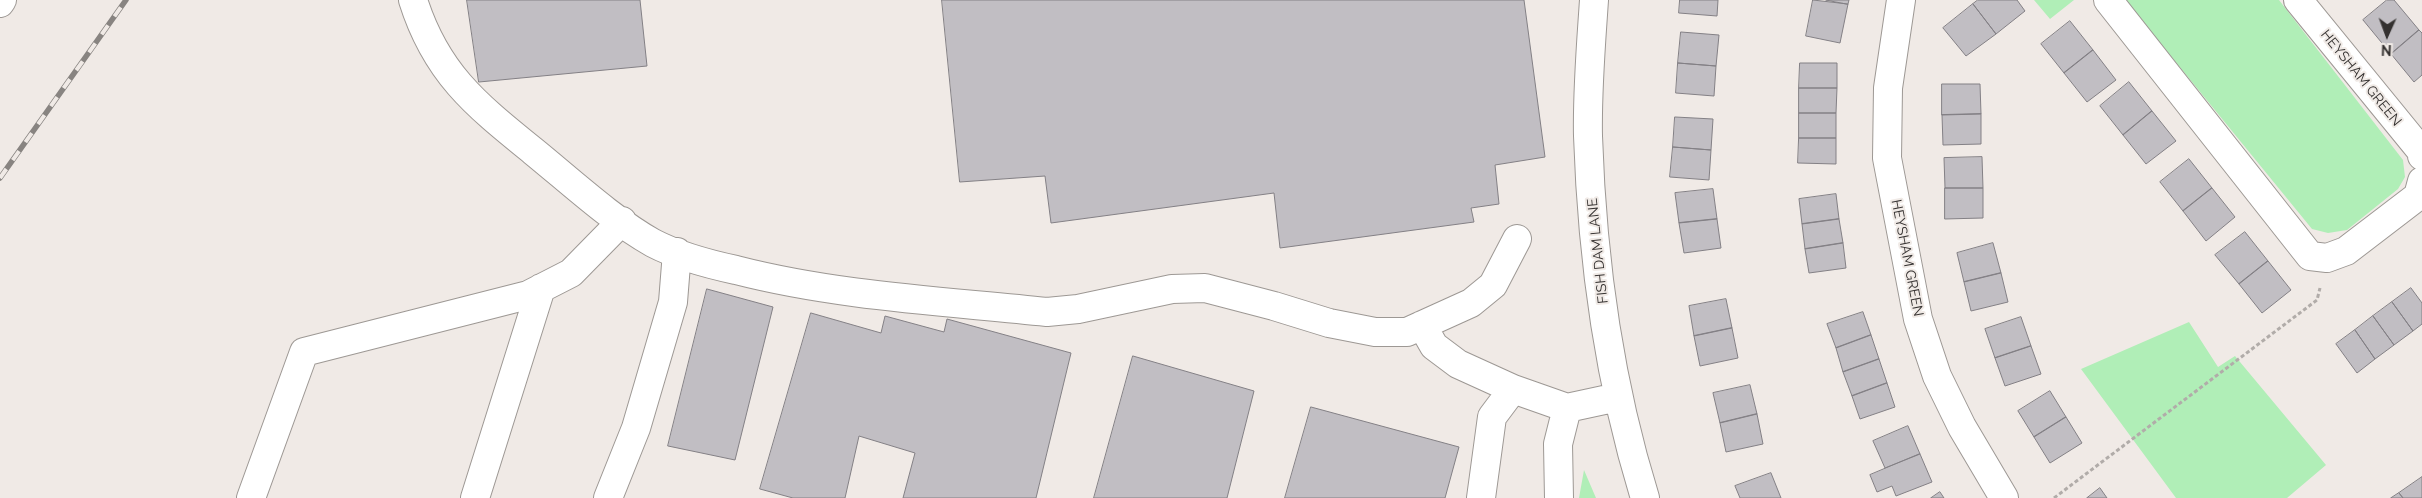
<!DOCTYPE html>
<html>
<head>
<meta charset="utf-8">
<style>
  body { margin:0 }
  #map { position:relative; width:2422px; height:498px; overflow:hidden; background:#f0eae6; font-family:Raleway,sans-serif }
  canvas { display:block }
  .north { position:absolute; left:2362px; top:10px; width:50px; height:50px; -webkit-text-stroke:4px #f0eae6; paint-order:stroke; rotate:182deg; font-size:14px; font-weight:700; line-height:20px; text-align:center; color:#343130 }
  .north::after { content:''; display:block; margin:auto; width:18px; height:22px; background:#343130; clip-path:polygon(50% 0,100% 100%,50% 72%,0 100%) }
</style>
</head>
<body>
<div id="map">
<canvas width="2422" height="498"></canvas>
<div class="north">N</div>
</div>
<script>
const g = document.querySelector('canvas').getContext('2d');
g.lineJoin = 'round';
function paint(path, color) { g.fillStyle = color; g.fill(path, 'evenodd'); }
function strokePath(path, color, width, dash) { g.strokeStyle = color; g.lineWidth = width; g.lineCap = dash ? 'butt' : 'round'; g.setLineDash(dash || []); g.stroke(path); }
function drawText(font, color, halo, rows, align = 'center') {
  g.font = font + ' Raleway,sans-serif'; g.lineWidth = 4; g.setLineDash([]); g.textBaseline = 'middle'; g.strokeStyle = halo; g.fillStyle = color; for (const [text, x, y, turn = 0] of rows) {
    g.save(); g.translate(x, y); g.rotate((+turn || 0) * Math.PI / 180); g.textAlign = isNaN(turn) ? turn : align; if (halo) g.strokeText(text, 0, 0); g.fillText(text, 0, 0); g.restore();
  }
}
paint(new Path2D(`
  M2034,0h40l-24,19z
  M2125,0h154l124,160 2,17 -7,12 -51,41 -19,3 -16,-4z
  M2189,322l29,45 17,-11 91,109 -39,33h-111l-95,-129z
  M1584,470l12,28h-17z`), '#b0eeb7');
const building = new Path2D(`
  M467,0h173l7,66 -168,16z
  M942,0h582l21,157 -50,8 4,39 -28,4 3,14 -194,26 -6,-55 -223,30 -6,-47 -85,6z
  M1680,0h38l-1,16 -38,-3z
  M1813,0l35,4 -8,39 -34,-7z
  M1826,0h23l-1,4z
  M1978,0h39l8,11 -29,23 -23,-30z
  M2387,0h7l25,30 -28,24 -28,-34z
  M1973,4l23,30 -30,22 -23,-28z
  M2070,21l23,29 -29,23 -23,-29z
  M2419,30l3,3v42l-8,7 -23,-28z
  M1681,32l38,3 -3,31 -38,-3z
  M2093,50l23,30 -29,22 -23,-29z
  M1678,63l38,3 -2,30 -38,-3z
  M1800,63h37v25h-38z
  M2129,82l23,29 -29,24 -23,-29z
  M1942,84h38l1,30 -39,1z
  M1799,88h38l-1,25h-37z
  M2152,111l24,30 -30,23 -23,-29z
  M1799,113h37v25h-37z
  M1981,114v30l-38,1 -1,-30z
  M1675,117l38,2 -2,31 -38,-3z
  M1799,138h37v26l-38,-1z
  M1673,147l38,3 -2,30 -39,-3z
  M1982,157l1,31h-38l-1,-30z
  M2189,159l23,29 -29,23 -23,-29z
  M1945,188h38v30l-38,1z
  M2212,188l23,29 -29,24 -23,-30z
  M1713,189l4,30 -38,4 -4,-30z
  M1836,194l3,25 -37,5 -3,-25z
  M1717,219l4,29 -37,5 -5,-30z
  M1839,219l4,24 -38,6 -3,-25z
  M2245,232l23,29 -29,23 -24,-29z
  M1843,243l3,25 -37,5 -4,-24z
  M1993,243l8,30 -37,9 -7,-29z
  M2268,261l23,29 -29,23 -23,-29z
  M2001,273l7,29 -37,9 -7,-29z
  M2411,288l11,15v21l-9,7 -21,-29z
  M707,289l66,18 -38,153 -67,-14z
  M1726,299l6,29 -38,8 -5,-30z
  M2392,302l21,29 -19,14 -21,-29z
  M1863,312l8,23 -35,13 -9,-24z
  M811,313l70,20 4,-17 59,16 3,-13 124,34 -35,145h-133l12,-45 -56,-17 -14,62h-52l-33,-9z
  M2373,316l21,29 -19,14 -20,-29z
  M2021,317l10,29 -36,12 -10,-29z
  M1732,328l6,30 -38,8 -6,-30z
  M2355,330l20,29 -18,14 -21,-29z
  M1871,335l8,24 -36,13 -7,-24z
  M2031,346l10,28 -36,12 -10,-28z
  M1133,356l121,35 -27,107h-133z
  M1879,359l8,24 -35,13 -9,-24z
  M1887,383l8,24 -35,12 -8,-23z
  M1750,385l7,29 -37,9 -7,-30z
  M2050,391l16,26 -32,20 -16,-26z
  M1311,407l148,40 -14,51h-160z
  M1757,414l6,30 -37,8 -6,-29z
  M2066,417l16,26 -32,20 -16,-26z
  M1908,426l12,28 -35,14 -12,-27z
  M1920,454l12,28 -36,14 -4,-10 -15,6 -7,-17z
  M1771,473l10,25h-41l-5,-12z
  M2422,477v21h-19l-4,-5z
  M2100,488l7,10h-20z
  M1940,492l4,6h-13z
  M2399,493l4,5h-12z`);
paint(building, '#c1bec3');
strokePath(building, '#838085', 1);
const minor = new Path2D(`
  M413,0c23,73 62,104 120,151 37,30 79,69 120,92 25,13 55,21 83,27 101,26 207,31 311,42l31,-3 94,-20 33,-1 69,18 55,17 46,9h32l64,-29 22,-18 24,-46
  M1594,0c-3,45 -7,91 -6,136 4,122 21,246 57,362
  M1901,0l-13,88 -1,70 31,161 19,57 25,51 42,71
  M2108,0l202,256 17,2 19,-7 72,-55 4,-15
  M2298,0l124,152v4
  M0,3l2,-3
  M1422,325l12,21 24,18 55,25 54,19 51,-11
  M251,498l53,-146 224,-57 43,-22 51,-52
  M475,498l66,-210
  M608,498l28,-70 37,-126 4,-50
  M1481,498l11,-81 21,-28
  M1559,498l-1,-54 9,-36`);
strokePath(minor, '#9d9894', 30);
strokePath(new Path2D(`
  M2054,498l263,-198 3,-12`), '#b1aca9', 3, [4, 2.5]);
strokePath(minor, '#fff', 28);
const rail = new Path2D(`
  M0,178l126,-178`);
strokePath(rail, '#888481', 5.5);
strokePath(rail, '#f0eae6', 4, [11]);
drawText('14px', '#343130', '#f0eae6', [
  ["HEYSHAM GREEN",2361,78,51],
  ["FISH DAM LANE",1598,251,-96],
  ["HEYSHAM GREEN",1907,258,79]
]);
</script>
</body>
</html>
